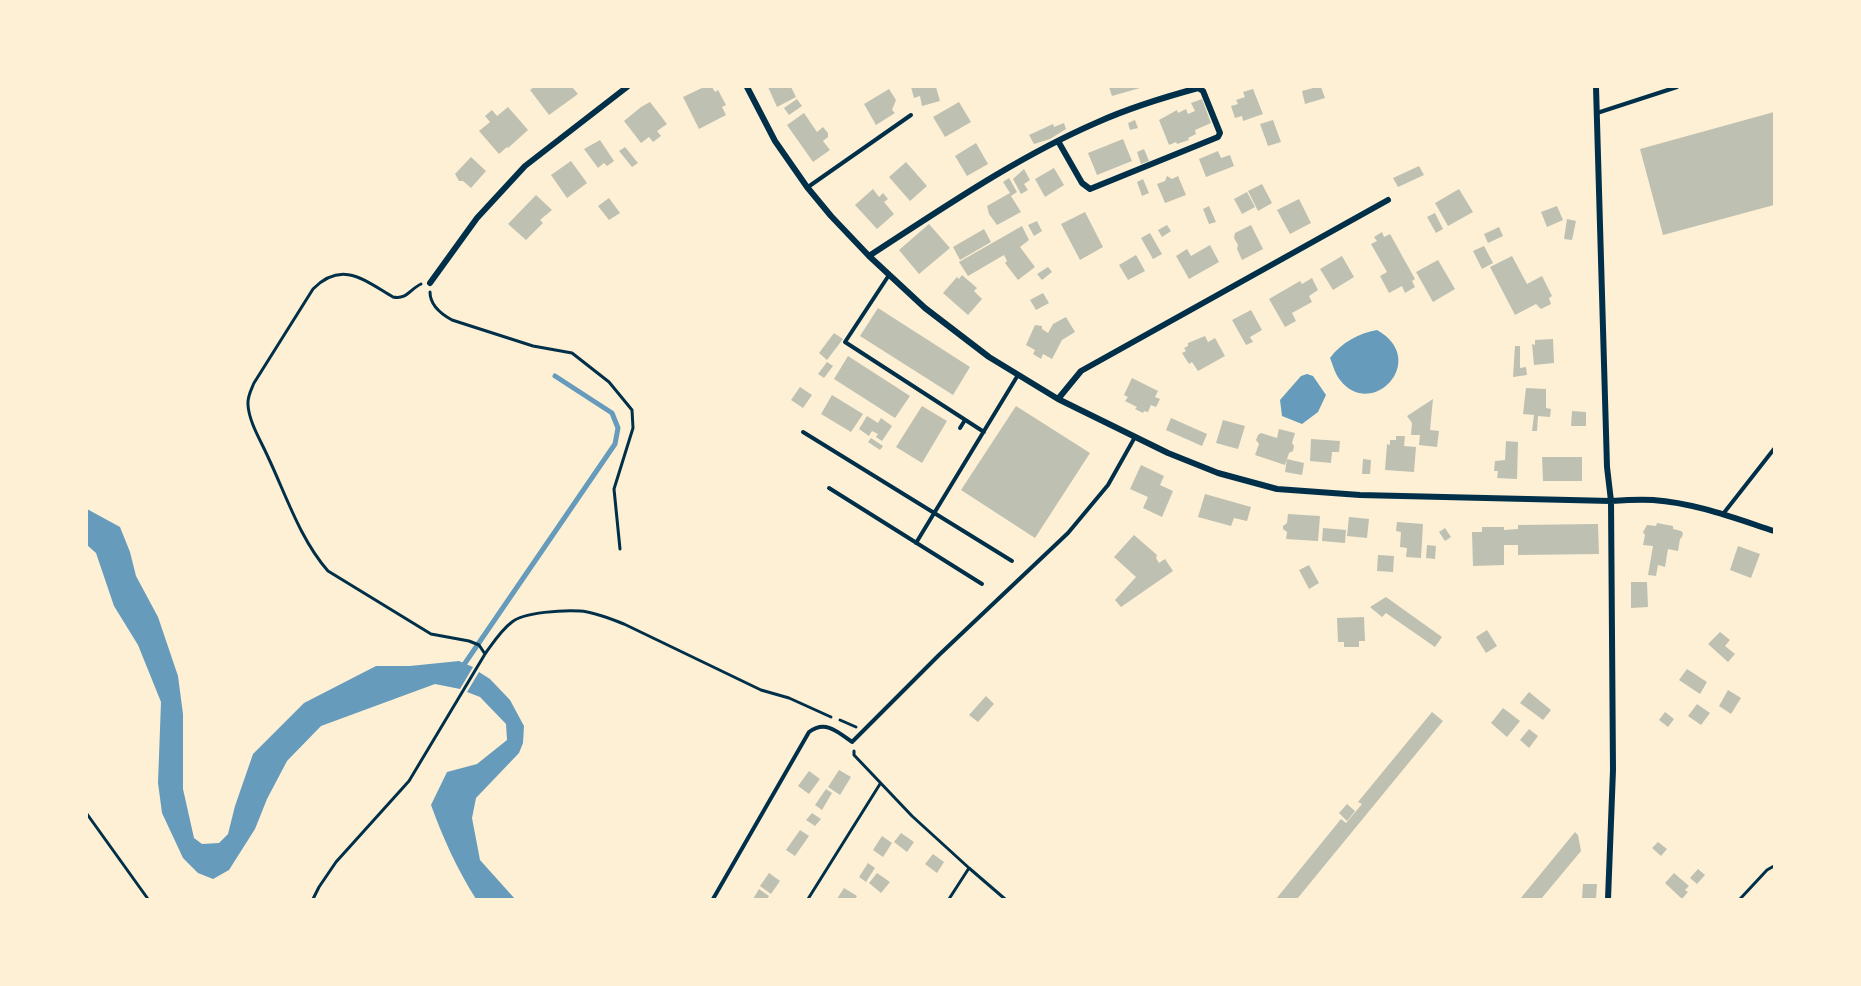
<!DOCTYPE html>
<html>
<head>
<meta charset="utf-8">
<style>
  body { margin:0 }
  #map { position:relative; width:1861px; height:986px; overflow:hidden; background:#fdf0d5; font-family:"Roboto Condensed",sans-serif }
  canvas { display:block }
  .frame { position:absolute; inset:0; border:88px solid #fdf0d5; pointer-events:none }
</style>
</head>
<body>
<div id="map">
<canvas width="1861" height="986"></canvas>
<div class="frame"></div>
</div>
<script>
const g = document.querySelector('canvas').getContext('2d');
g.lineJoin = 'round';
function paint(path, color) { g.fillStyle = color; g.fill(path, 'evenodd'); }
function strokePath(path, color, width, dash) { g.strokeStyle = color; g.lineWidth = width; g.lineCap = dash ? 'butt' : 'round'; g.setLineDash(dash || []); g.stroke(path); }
paint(new Path2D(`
  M1377,330c53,30 -5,91 -37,50 -5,-6 -7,-15 -10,-22 11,-15 29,-25 47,-28z
  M1307,374l6,2 13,19 -8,17 -16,12 -20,-8 -2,-16 21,-24z
  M87,509l33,18 10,25 6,24 22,41 20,59 5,38v75l11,49 8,6 17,-1 9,-9 7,-28 18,-52 51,-51 72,-37h34l49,-5 14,6 -13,22 -25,-5 -114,42 -34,35 -20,38 -12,30 -26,41 -16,9 -15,-6 -15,-15 -21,-45 -4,-30 3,-81 -23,-57 -24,-39 -18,-53 -9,-8z
  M479,672l11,7 20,21 14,26 -1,17 -4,10 -43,45 -4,20 8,42 35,39h-39c-19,-30 -33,-61 -45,-94l16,-33 30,-8 30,-24 -1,-16 -26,-27 -13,-5z`), '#669bbc');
strokePath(new Path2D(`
  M461,669l154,-225 3,-16 -6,-15 -57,-37`), '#669bbc', 5);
paint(new Path2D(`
  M534,87h38l6,7 -29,21 -19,-25z
  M704,87h8l3,5 3,-2 8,15 -4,2 4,8 -27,14 -16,-32z
  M768,87h23l5,10 -19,10z
  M911,87h25l4,14 -18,5 -2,-10 -6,2z
  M1109,87h31v1l-28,8z
  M1317,87h4l4,11 -20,6 -3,-13z
  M889,89l7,11 -4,10 3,3 -19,12 -12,-21z
  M1253,89l10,25 -20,7 -1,-5 -7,2 -4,-12 7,-2 -2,-4 9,-3 -2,-5z
  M797,99l5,7 -13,9 -5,-7z
  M1202,99l9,24 -16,7 1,4 -8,4 1,2 -12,4 -1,-2 -7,3 -10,-25 18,-10 1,3 8,-4 2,5 7,-3 -4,-8z
  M650,102l17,22 -10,7 4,5 -8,6 -4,-5 -8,6 -17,-22 17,-14z
  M959,102l12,20 -26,15 -12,-20z
  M508,107l20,23 -20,18 -1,-1 -8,7 -20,-23 11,-9 -5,-6 7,-6 5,6z
  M1774,112v93l-111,30 -23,-86z
  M804,113l13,19 6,-5 5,6v4l-5,4 7,9 -17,12 -26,-37z
  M1135,120l3,8 -8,2 -2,-7z
  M1273,120l8,22 -13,4 -8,-22z
  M1064,123l2,6 -16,10 -16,5 -5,-9 24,-11 1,3z
  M1123,139l9,22 -35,14 -9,-22z
  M600,140l14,21 -7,5 -3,-3 -6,5 -14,-19z
  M976,143l12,21 -21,12 -12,-20z
  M625,147l13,16 -6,4 -13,-16z
  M1144,149l5,12 -8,3 -4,-12z
  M1218,151l3,7 9,-3 4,11 -28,11 -7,-18z
  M471,157l15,14 -15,17 -8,-7h-4l-4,-7z
  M571,161l16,22 -20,15 -16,-23z
  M906,162l21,24 -17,15 -21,-24z
  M1419,166l5,9 -26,12 -5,-9z
  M1054,168l10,17 -19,12 -10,-18z
  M1024,169l6,11 -6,4 4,6 -7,4 -8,-15z
  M1167,176l5,3 6,-3 8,19 -21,8 -8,-19 8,-3z
  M1009,178l8,14 -6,4 10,16 -24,13 -8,-11 -2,-8 23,-13 -7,-11z
  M1143,179l6,14 -7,3 -5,-14z
  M1262,184l10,19 -14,8 -10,-20z
  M873,189l6,8 4,-4 5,6 -4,3 10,12 -17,15 -22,-24z
  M1459,189l14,23 -25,14 -13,-23z
  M1247,192l8,15 -13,7 -8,-15z
  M536,195l16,15 -12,10 3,3 -17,17 -18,-16z
  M609,198l11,15 -11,7 -11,-14z
  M1299,199l12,24 -21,11 -13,-24z
  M1209,206l7,16 -7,2 -6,-15z
  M1557,206l6,14 -16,7 -6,-15z
  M1085,212l18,35 -23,13 -19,-36z
  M1435,213l8,16 -7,4 -9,-16z
  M1567,219l9,2 -4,19 -8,-1z
  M1037,221l5,10 -8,5 -6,-11z
  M929,224l21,24 -31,26 -20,-24z
  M1167,225l4,6 -9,6 -4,-7z
  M1251,225l12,24 -21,11 -5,-11 1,-4 -4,-7 1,-5z
  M1022,226l7,14 -9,7 15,20 -17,13 -13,-17 2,-2 -3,-6 -36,21 -9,-14z
  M1499,227l4,9 -15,7 -4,-9z
  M984,229l7,13 -31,18 -7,-13z
  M1382,232l2,5 6,-3 25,45 -3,2 3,6 -10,6 -3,-7 -13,7 -9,-17 7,-4 -16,-28 6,-3 -3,-4z
  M1150,233l12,21 -9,5 -12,-21z
  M1210,245l9,17 -30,17 -13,-23 11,-7 4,7z
  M1484,246l9,17 -11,6 -9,-18z
  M1136,255l9,16 -17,9 -9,-15z
  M1342,256l12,21 -21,13 -13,-21z
  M1512,256l15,28 15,-8 10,20 -3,2 2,6 -10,5 -5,-5 -21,11 -25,-48z
  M1438,260l17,29 -22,13 -17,-30z
  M1048,267l4,5 -10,8 -5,-6z
  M962,275l15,13 -3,3 8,8 -14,16 -25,-22 14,-16 2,2z
  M1312,278l6,12 -9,6 3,6 -20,11 4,8 -11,6 -16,-28 31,-18 2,3z
  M1043,293l6,10 -13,7 -6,-10z
  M878,308l92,59 -17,28 -93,-59z
  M1251,310l11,20 -12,7 3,5 -7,3 -14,-25z
  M1066,317l9,15 -13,8 -10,19 -9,-5 -2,5 -8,-5 2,-4 -9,-5 9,-20 7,1v3l6,4 5,-9z
  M834,333l9,6 -16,21 -8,-7z
  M1205,336l3,6 7,-4 10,18 -27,15 -6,-9 -3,2 -7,-11 4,-2 -2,-3 4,-2v-3z
  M1553,339l1,24 -20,2 -2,-21 3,1v-5z
  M1515,346h5v22l6,-1 1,8 -14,2z
  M848,356l62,40 -15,22 -61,-39z
  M827,362l6,4 -9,12 -6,-4z
  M1132,378l26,13 -3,6 5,2 -4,8 -5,-2 -3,7 -4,-1 -1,2 -8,-4 2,-2 -12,-6 3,-4 -4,-2z
  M800,387l12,8 -9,13 -12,-8z
  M1526,388l20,1v19l5,1 -1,8 -12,-1 -1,15h-5l2,-16 -11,-1z
  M832,395l31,19 -12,18 -30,-18z
  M1433,399l-3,31 9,1 -2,16 -18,-2 1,-10h-9l1,-12 -5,-7z
  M922,406l25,15 -25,42 -26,-16z
  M1016,406l74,47 -55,85 -74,-48z
  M1572,411l14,1v14h-15z
  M867,416l11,7 3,-5 11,8 -10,15 -6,-4 2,-3 -6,-3 -3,5 -10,-7z
  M1171,418l36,16 -5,12 -36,-16z
  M1223,420l22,6 -7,23 -22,-6z
  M1279,429l16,4 -3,10 2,3 -1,5 -4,2 -4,12 -30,-10 4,-11 -3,-4 2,-5 3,-2 16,5z
  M1396,436h9l-1,10 12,1 -2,25 -29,-2 2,-26 3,1v-5h6z
  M871,438l12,8 -3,4 -12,-8z
  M1311,439l29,2 -1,11h-7l-1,11 -21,-2z
  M1506,441l12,1 -1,37 -20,-1 1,-7h-4l1,-10 10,-1z
  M1542,457h40v24h-39z
  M1287,459l17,4 -2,12 -17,-3z
  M1363,459l8,1 -1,14h-8z
  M1141,465l23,11 -4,9 13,6 -11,26 -19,-9 5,-11 -18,-8z
  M1205,494l46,13 -4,14 -13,-3 -3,8 -33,-9z
  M1288,514l32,2 -2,25 -32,-2 1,-7 -4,-3v-3l4,-3z
  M1349,517l20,2 -2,19 -20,-2z
  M1397,522l26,2 -2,34 -15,-1 1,-9 -7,-1 1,-15 -5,-1z
  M1657,523l16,3v3l8,2 2,2 -1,4 -2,2 -2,12 -10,-2 -3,18 -7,-2 -2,11 -8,-1 5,-29 -10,-1 2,-10 -2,-3 4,-7 9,1z
  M1598,524l1,30 -81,1v-10h-14v20l-31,1 -1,-34h10v-5h22v3l14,-1v-4z
  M1323,528l23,2 -1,13 -23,-2z
  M1445,528l6,9 -6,4 -6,-9z
  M1134,535l23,20 -1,3 3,5 6,-4 8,12 -52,36 -6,-7 21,-23 -22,-20z
  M1427,545l9,1 -1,13 -9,-1z
  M1738,546l22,8 -9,24 -21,-8z
  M1378,555l16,1 -1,16 -16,-1z
  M1309,565l10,18 -10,6 -10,-19z
  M1631,582h16l1,25 -17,1z
  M1386,597l56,40 -7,10 -49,-34 -4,4 -12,-10z
  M1364,617l1,24h-6v6h-15v-5h-6l-1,-24z
  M1487,630l10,16 -11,7 -10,-16z
  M1720,632l10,8 -5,6 10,8 -7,8 -20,-18z
  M1687,669l20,13 -7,12 -21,-14z
  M1728,690l13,8 -10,16 -12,-8z
  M1529,692l22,18 -8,10 -23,-17z
  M986,696l8,8 -16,18 -9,-7z
  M1697,704l13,9 -9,12 -13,-9z
  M1503,708l17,13 -13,16 -16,-14z
  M1432,712l11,9 -146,178h-21l65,-80 5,4 16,-19 -4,-2z
  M1665,712l9,7 -6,8 -9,-7z
  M1529,729l9,7 -9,12 -9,-8z
  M839,770l12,7 -11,18 -12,-8z
  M809,771l11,8 -11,15 -11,-8z
  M826,789l6,4 -10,17 -7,-5z
  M1347,804l8,7 -8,10 -8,-8z
  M812,813l9,6 -6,7 -9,-6z
  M800,830l9,6 -14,20 -9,-6z
  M1575,832l3,3 3,16 -40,48h-21z
  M901,833l13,9 -7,10 -13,-10z
  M882,836l10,7 -9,14 -10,-7z
  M1658,842l9,7 -6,7 -9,-8z
  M933,854l11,8 -7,11 -12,-9z
  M868,863l7,5 -9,14 -7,-5z
  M1698,869l7,6 -8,9 -7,-6z
  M769,873l11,8 -9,13 -11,-8z
  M877,873l13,9 -9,11 -12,-10z
  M1674,873l15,13 -4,4 3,2 -6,7 -17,-16z
  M1583,884h14l-1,15h-14z
  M844,888l13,8 -2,3h-18z
  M759,889l10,7 -2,3h-14z`), '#bec0b2');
strokePath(new Path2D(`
  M430,292c0,13 11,22 22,28l81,26 39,7 37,29 23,28 1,18 -19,61 6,60
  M485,654c8,-11 16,-24 27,-32 12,-10 52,-12 68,-11 15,1 31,8 44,13l137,66 28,8 42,19
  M840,720l16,7
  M854,751v4l58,61 57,52 -20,31
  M87,814l61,85
  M969,868l36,31
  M313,899l6,-12 17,-25 73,-81 76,-127 -6,-9 -10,-4 -38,-7 -103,-63c-28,-32 -42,-76 -60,-114 -7,-16 -19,-35 -20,-52 -1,-8 3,-15 6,-22l59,-94c29,-29 51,-9 80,8 14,3 17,-8 28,-13
  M808,899l72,-115
  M1740,899l27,-29 7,-4`), '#003049', 3);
strokePath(new Path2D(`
  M1597,113l80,-26
  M808,187l103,-72
  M889,275l-44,67 139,90
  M960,428l5,-8
  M803,432l209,129
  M829,488l153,96
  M1723,514l51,-65
  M916,543l102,-168
  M713,899l96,-167c16,-12 28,-1 43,10l87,-87 129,-122 40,-48 27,-48`), '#003049', 4);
strokePath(new Path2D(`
  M747,87l28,54 32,46 24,29 38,40 56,52 64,49 69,42 110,54 50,20 59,16 83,6 251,6c14,-1 28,-2 42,-1 42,3 81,18 121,31
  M1596,87l11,380 4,34 2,269 -5,129
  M869,256c74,-48 148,-99 229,-134 31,-14 67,-25 100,-34l5,3 17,42 -2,4 -128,52 -8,-6 -24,-42
  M430,283l47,-65 48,-52 102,-79
  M1058,399l23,-28 307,-171`), '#003049', 6);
</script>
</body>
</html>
